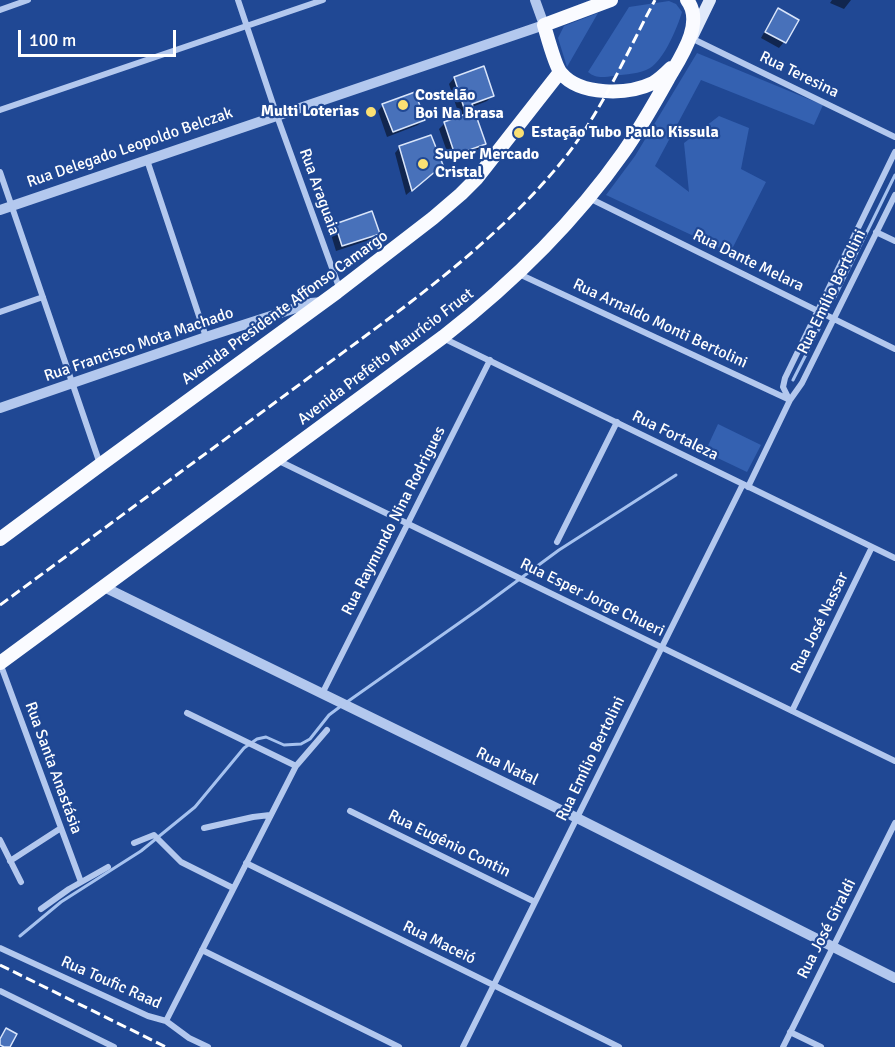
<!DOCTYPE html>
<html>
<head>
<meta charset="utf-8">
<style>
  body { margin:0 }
  #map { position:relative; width:895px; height:1047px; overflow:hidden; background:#204894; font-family:Signika,sans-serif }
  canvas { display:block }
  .scale { position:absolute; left:18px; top:30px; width:158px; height:27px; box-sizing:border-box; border:3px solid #fff; border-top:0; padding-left:8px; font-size:18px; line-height:21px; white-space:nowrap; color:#fff; -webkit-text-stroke:4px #204894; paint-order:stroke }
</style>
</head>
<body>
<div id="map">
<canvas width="895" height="1047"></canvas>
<div class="scale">100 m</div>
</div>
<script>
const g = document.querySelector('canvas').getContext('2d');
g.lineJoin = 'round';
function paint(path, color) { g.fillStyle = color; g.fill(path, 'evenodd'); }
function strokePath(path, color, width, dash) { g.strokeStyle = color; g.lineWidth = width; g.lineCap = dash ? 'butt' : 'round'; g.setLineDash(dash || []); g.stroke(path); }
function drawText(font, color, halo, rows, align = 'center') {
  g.font = font + ' Signika,sans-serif'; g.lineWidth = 4.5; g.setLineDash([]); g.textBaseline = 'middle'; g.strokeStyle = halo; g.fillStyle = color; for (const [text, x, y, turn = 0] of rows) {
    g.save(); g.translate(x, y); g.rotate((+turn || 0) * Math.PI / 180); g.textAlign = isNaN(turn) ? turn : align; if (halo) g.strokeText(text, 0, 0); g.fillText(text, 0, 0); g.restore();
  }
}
paint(new Path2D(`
  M669,1l7,3 6,8c-4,14 -18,48 -32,56 -10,6 -24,6 -36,8 -10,1 -18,3 -26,-4l41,-65z
  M598,13l-31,54 -9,-29 6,-12z
  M697,53l126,52 -9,20 -113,-45 -46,86 34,26 -5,-49 35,-27 30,12 -8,41 25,13 -36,71 -124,-58 29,-39z
  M718,424l43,21 -14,27 -42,-20z`), '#3461b1');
paint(new Path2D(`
  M832,0h19l-7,9 -14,-6z
  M778,10l19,10 -13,22 -5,6 -18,-10 12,-22z
  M454,78l38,18 -5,5 -15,6 12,36 -5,6 -29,11 -11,-31 5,-5 16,-6 -11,-34z
  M383,105l40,15 -5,5 -31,12 -9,-26z
  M400,147l35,23 -29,25 -11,-42z
  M371,213l7,20 -6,6 -36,12 -6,-20 5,-6z`), '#0007');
strokePath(new Path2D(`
  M834,299l61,-124
  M793,380l26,-51
  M347,702l132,-93 80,-59 117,-75
  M20,936l41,-34 80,-51 54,-44 49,-59 13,-9 9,-2 18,8 17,-1 9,-5 19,-24 12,-9`), '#a6c2ef', 3);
const building = new Path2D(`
  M778,8l21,12 -13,23 -21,-11z
  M484,66l10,30 -22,8 14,40 -31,11 -11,-33 22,-8 -12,-37z
  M415,92l10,28 -32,12 -11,-28z
  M431,135l12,30 -31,26 -13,-45z
  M372,211l8,23 -38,12 -7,-22z
  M6,1028l11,6 -7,13h-6l-4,-2v-6z`);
paint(building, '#4871ba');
strokePath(building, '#d9e5fa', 1.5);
strokePath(new Path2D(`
  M238,0l39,116 63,174
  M0,10l28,-10
  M691,38l204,99
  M0,110l323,-110
  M147,160l59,177
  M0,172l100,292
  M589,198l306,151
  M876,232l19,9
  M519,274l271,126
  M0,312l43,-15
  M443,338l452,220
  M789,399l-6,-12 2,-9 110,-226
  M277,460l618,301
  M748,487l42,-87 12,-17 93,-188
  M557,542l60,-120
  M0,663l81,219
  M322,694l168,-334
  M792,711l80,-164
  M187,713l109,53
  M350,811l185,91
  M204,828l49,-11 17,-2
  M0,840l21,42
  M134,843l20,-8 27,27 52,26
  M10,861l51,-33
  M246,863l373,184
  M41,909l28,-20 39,-22
  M0,948l148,68 18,5 23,17 19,9
  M202,950l197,97
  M0,991l114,56
  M166,1021l130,-255 31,-36
  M790,1032l31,15
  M463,1047l280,-563
  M783,1047l112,-224`), '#b3c8ee', 6);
strokePath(new Path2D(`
  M0,210l544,-185 -9,-25
  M0,408l206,-71 105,-34 11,-1
  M104,587l473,231 318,160`), '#b3c8ee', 10);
strokePath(new Path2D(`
  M693,35l17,-35`), '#dfe9fa', 12);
strokePath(new Path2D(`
  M611,0l-67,25c3,10 11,41 17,48 19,23 67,22 92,10 7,-4 12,-9 18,-15
  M0,539l100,-74 237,-173 96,-74 28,-24 16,-16 83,-106
  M0,663l443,-326c68,-53 130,-113 180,-184 17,-24 31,-49 45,-74 12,-21 37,-56 19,-79`), '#fafbff', 14);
strokePath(new Path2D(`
  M0,605c102,-75 205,-151 307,-226 89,-66 181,-129 252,-214 41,-49 66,-109 96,-165
  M0,965l166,82`), '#fff', 3, [10, 4.5]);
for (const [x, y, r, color] of [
  [403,105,6,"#fbe073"],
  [371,112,6,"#fbe073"],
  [519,133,6,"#fbe073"],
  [423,164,6,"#fbe073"]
]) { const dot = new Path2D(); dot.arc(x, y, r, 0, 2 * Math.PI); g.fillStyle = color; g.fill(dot); strokePath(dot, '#204894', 2); }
drawText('16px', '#fff', '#204894', [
  ["Rua Teresina",799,75,26],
  ["Rua Delegado Leopoldo Belczak",130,148,-19],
  ["Rua Araguaia",319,192,70],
  ["Rua Dante Melara",748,261,26],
  ["Rua Emílio Bertolini",832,292,-64],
  ["Avenida Presidente Affonso Camargo",285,308,-36],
  ["Rua Arnaldo Monti Bertolini",660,324,25],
  ["Rua Francisco Mota Machado",139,345,-19],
  ["Avenida Prefeito Maurício Fruet",386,357,-37],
  ["Rua Fortaleza",675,436,26],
  ["Rua Raymundo Nina Rodrigues",394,521,-63],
  ["Rua Esper Jorge Chueri",592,598,26],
  ["Rua José Nassar",820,623,-64],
  ["Rua Emílio Bertolini",591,759,-64],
  ["Rua Natal",507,767,26],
  ["Rua Santa Anastásia",53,768,70],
  ["Rua Eugênio Contin",449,844,26],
  ["Rua José Giraldi",827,929,-63],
  ["Rua Maceió",439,943,26],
  ["Rua Toufic Raad",111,983,24]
]);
drawText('bold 16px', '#fff', '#204894', [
  ["Costelão",415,96],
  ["Boi Na Brasa",415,114],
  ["Multi Loterias",359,112,"right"],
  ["Estação Tubo Paulo Kissula",531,133],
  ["Super Mercado",435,155],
  ["Cristal",435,173]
], 'left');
</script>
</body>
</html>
